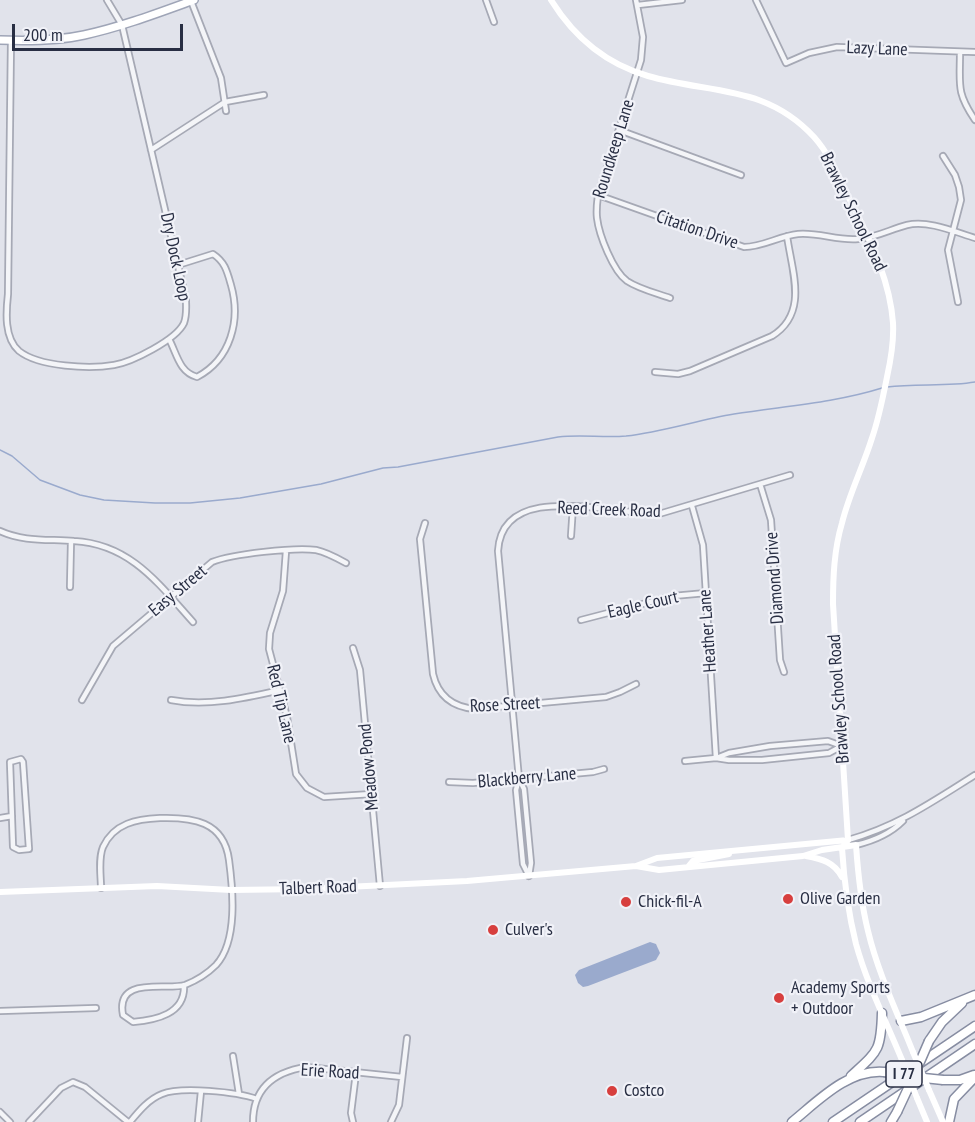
<!DOCTYPE html>
<html>
<head>
<meta charset="utf-8">
<style>
  body { margin:0 }
  #map { position:relative; width:975px; height:1122px; overflow:hidden; background:#e1e3eb; font-family:"PT Sans Narrow",sans-serif }
  canvas { display:block }
  .scale { position:absolute; left:12px; top:24px; width:171px; height:27px; box-sizing:border-box; border:3px solid #282e43; border-top:0; padding-left:8px; font-size:18px; line-height:21px; white-space:nowrap; color:#282e43; -webkit-text-stroke:4px #f1f2f8; paint-order:stroke }
</style>
</head>
<body>
<div id="map">
<canvas width="975" height="1122"></canvas>
<div class="scale">200 m</div>
</div>
<script>
const g = document.querySelector('canvas').getContext('2d');
g.lineJoin = 'round';
function paint(path, color) { g.fillStyle = color; g.fill(path, 'evenodd'); }
function strokePath(path, color, width, dash) { g.strokeStyle = color; g.lineWidth = width; g.lineCap = dash ? 'butt' : 'round'; g.setLineDash(dash || []); g.stroke(path); }
function drawText(font, color, halo, rows, align = 'center') {
  g.font = font + ' "PT Sans Narrow",sans-serif'; g.lineWidth = 4.5; g.setLineDash([]); g.textBaseline = 'middle'; g.strokeStyle = halo; g.fillStyle = color; for (const [text, x, y, turn = 0] of rows) {
    g.save(); g.translate(x, y); g.rotate((+turn || 0) * Math.PI / 180); g.textAlign = isNaN(turn) ? turn : align; if (halo) g.strokeText(text, 0, 0); g.fillText(text, 0, 0); g.restore();
  }
}
paint(new Path2D(`
  M650,942l6,2 4,9 -4,7 -68,26 -5,1 -5,-4 -3,-8 4,-5z`), '#9aaacd');
strokePath(new Path2D(`
  M887,387c29,-4 59,0 88,-5
  M0,450l12,6 28,24 40,15 24,5 51,3h35l50,-5 81,-14 62,-16 15,-1 160,-30c23,-3 45,1 68,-1 36,-4 72,-16 108,-22 50,-8 100,-11 148,-26`), '#9aaacd', 1.5);
const street = new Path2D(`
  M486,0l8,22
  M636,0l7,37 -2,23 -43,135c-1,8 -2,15 -1,23 2,17 16,53 30,63 12,8 29,12 43,17
  M756,0l30,63 23,-10 28,-6 138,5
  M191,1l30,77 5,33
  M638,5l44,-5
  M11,40l-3,254c-2,18 -4,44 11,57 20,16 71,18 95,14 18,-3 62,-25 70,-42 3,-8 2,-16 2,-23l-64,-275 -15,-25
  M960,52c0,33 -4,40 15,68
  M619,130l122,45
  M151,150l74,-48 39,-7
  M943,156l12,19 4,12 2,13 -13,50 10,52
  M598,195l146,52c19,0 35,-11 54,-13 20,-2 40,7 60,5 17,-1 33,-10 49,-14 22,-5 48,7 68,13
  M169,339c8,15 10,33 28,38 34,-18 44,-57 34,-92 -4,-14 -6,-23 -18,-31l-35,11
  M655,372l23,2 12,-3 82,-35c37,-23 20,-64 15,-100
  M760,484l11,36 9,140 4,12
  M692,506l11,39 13,213
  M425,523l-5,16 13,135c5,22 19,33 42,35l131,-12 14,-5 16,-8
  M0,531c24,11 48,8 74,10 56,3 84,42 119,81
  M571,536l2,-30
  M286,551l-3,40 -13,42 -1,16 18,68 9,57 11,14 17,9 48,-3
  M70,587l1,-46
  M581,620l92,-24 33,-3
  M353,648l7,22 20,216
  M82,700l31,-54 99,-84c20,-8 83,-15 104,-12 10,2 21,8 30,13
  M171,700c36,7 74,-2 109,-10
  M719,757l10,-4 41,-7 58,-5 14,5
  M21,759l2,3 6,87 -10,1 -6,-3 -3,-85z
  M685,761l31,-3 13,2h33l67,-7 13,-7
  M519,779l-3,11 7,74 6,12
  M449,782l24,1 120,-11 11,-3
  M0,818l12,-2
  M848,840c50,-14 84,-38 127,-65
  M856,845c17,-4 34,-11 47,-24
  M529,876l2,-13 -7,-74 -5,-10 -21,-228c4,-72 115,-36 161,-37l131,-39
  M101,888c0,-12 -3,-29 2,-41 11,-24 34,-28 57,-29 32,-1 64,3 69,42 4,30 9,81 -13,105 -8,8 -21,16 -31,20 -18,6 -70,-10 -62,30l10,7c23,-2 52,-8 51,-36
  M0,1011l96,-3
  M233,1056l6,38
  M0,1112l10,10
  M29,1122l32,-34 12,-6 12,5 43,35
  M130,1122c9,-11 19,-23 32,-28 19,-8 75,-2 95,5
  M198,1122l3,-31
  M253,1122c0,-34 21,-50 53,-55l96,10
  M353,1122l-2,-9 5,-40
  M391,1122l8,-17 8,-67`);
const primary = new Path2D(`
  M0,40c27,1 57,1 84,-5 37,-8 74,-22 110,-35`);
const highway = new Path2D(`
  M901,1021l20,-4 54,-22
  M929,1041l13,-19 20,-19
  M851,1076c27,-25 30,-25 31,-63
  M943,1080h17l14,-5
  M792,1122c26,-21 56,-53 92,-50
  M833,1122l142,-96
  M860,1122l115,-78
  M891,1122l6,-10
  M949,1122l5,-23 21,-22`);
strokePath(street, '#a6a9b5', 8);
strokePath(primary, '#9fa5b7', 10);
strokePath(highway, '#878da2', 11);
strokePath(street, '#f4f5f8', 4.5);
strokePath(new Path2D(`
  M551,0c23,37 55,64 97,76 62,18 117,8 166,61 18,20 28,48 40,71 18,37 36,73 39,115 1,18 -2,36 -6,54 -4,20 -8,41 -15,61 -9,29 -23,56 -30,85 -8,27 -9,54 -9,81l15,236 -6,8c2,32 6,64 14,96 11,40 30,77 46,116
  M856,845c2,29 5,58 12,86 10,42 29,81 45,121
  M806,856c16,3 28,6 36,21
  M636,866l23,4 144,-14 19,-6 34,-5
  M688,867l5,-6 36,-7
  M0,892l157,-6 74,4 75,-1 161,-8 169,-15 21,-8 191,-18
  M929,1090l14,32
  M917,1098l10,24`), '#fff', 6);
strokePath(primary, '#fff', 7);
strokePath(highway, '#fff', 8);
const highwayBridge = new Path2D(`
  M919,1064l10,-23
  M884,1072l24,3
  M924,1078l19,2
  M897,1112l14,-30`);
strokePath(highwayBridge, '#878da2', 11, []);
strokePath(new Path2D(`
  M913,1052l16,38
  M902,1060l15,38`), '#fff', 6);
strokePath(highwayBridge, '#fff', 8);
for (const [x, y, r, color] of [
  [788,899,6,"#d73f3e"],
  [626,902,6,"#d73f3e"],
  [493,930,6,"#d73f3e"],
  [779,998,6,"#d73f3e"],
  [612,1091,6,"#d73f3e"]
]) { const dot = new Path2D(); dot.arc(x, y, r, 0, 2 * Math.PI); g.fillStyle = color; g.fill(dot); strokePath(dot, '#f1f2f8', 2); }
for (const [x, y, w] of [
  [904,1074,36]
]) { const box = new Path2D(); box.roundRect(x - w / 2, y - 13, w, 26, 4.5); g.fillStyle = '#f1f2f8'; g.fill(box); strokePath(box, '#282e43', 1.5); }
drawText('bold 16px', '#282e43', null, [
  ["I 77",904,1074]
]);
drawText('18px', '#282e43', '#f1f2f8', [
  ["Lazy Lane",877,49,2],
  ["Roundkeep Lane",614,149,-73],
  ["Brawley School Road",853,212,64],
  ["Citation Drive",697,230,19],
  ["Dry Dock Loop",175,257,78],
  ["Reed Creek Road",609,510,2],
  ["Diamond Drive",775,578,-94],
  ["Easy Street",178,591,-40],
  ["Eagle Court",643,605,-13],
  ["Heather Lane",708,631,-94],
  ["Brawley School Road",839,699,-94],
  ["Red Tip Lane",281,704,77],
  ["Rose Street",505,705,-3],
  ["Meadow Pond",369,767,-95],
  ["Blackberry Lane",527,778,-5],
  ["Talbert Road",318,888,-2],
  ["Erie Road",330,1072,3]
]);
drawText('18px', '#282e43', '#f1f2f8', [
  ["Olive Garden",800,899],
  ["Chick-fil-A",638,902],
  ["Culver's",505,930],
  ["Academy Sports",791,988],
  ["+ Outdoor",791,1009],
  ["Costco",624,1091]
], 'left');
</script>
</body>
</html>
